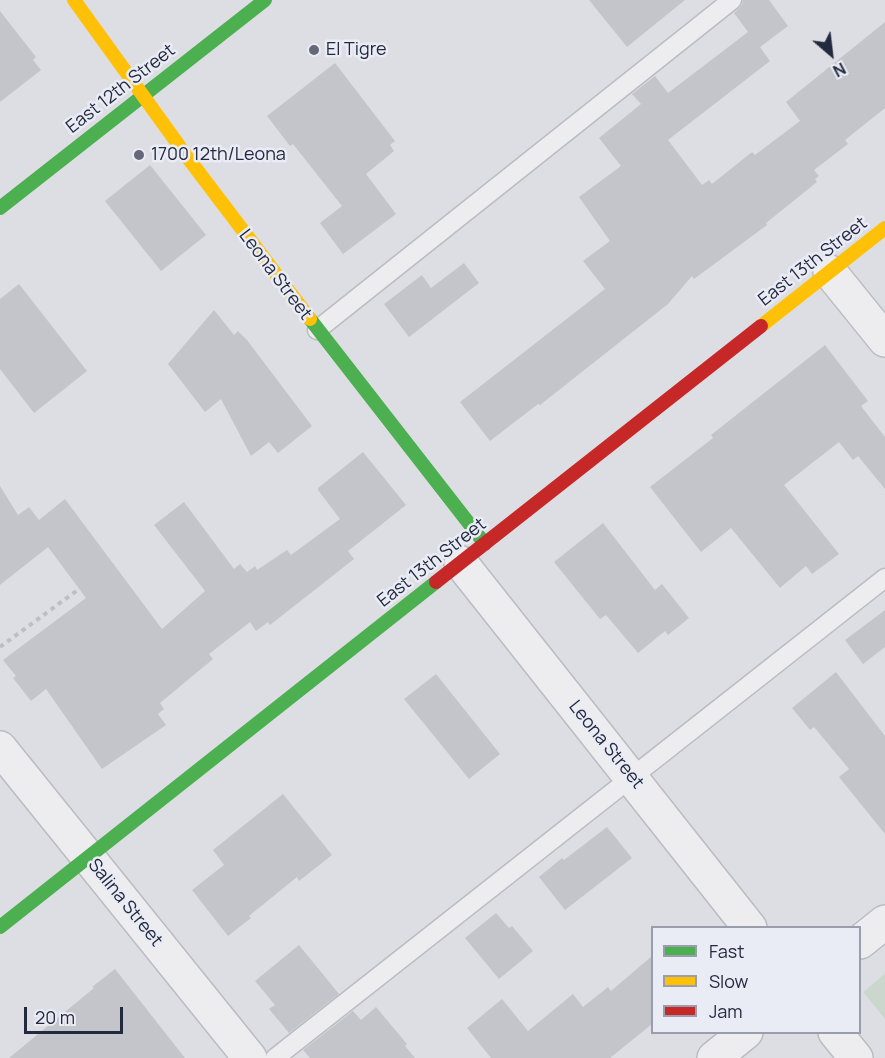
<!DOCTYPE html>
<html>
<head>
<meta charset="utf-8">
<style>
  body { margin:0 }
  #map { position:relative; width:885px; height:1058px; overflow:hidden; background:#dddee4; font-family:Manrope,sans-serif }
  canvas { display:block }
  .legend { position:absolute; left:651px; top:926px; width:210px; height:108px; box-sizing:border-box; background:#eaecf5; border:2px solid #9a9eac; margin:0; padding:8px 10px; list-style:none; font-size:18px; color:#23293e }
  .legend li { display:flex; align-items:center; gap:12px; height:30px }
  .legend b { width:30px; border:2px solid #9a9eac }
  .north { position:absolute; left:801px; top:24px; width:60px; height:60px; -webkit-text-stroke:4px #eaecf5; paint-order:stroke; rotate:152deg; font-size:16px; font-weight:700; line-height:24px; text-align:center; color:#23293e }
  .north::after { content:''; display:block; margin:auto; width:21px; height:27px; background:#23293e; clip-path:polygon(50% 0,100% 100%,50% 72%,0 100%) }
  .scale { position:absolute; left:24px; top:1007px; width:99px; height:27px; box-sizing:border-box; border:3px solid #23293e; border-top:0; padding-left:8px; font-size:18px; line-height:21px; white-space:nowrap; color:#23293e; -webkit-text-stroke:4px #eaecf5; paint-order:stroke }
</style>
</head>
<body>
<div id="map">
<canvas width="885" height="1058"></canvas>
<ul class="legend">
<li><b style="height:8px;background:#4caf50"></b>Fast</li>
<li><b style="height:8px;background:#ffc107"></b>Slow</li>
<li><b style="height:8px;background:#c62828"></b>Jam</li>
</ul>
<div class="north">N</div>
<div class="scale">20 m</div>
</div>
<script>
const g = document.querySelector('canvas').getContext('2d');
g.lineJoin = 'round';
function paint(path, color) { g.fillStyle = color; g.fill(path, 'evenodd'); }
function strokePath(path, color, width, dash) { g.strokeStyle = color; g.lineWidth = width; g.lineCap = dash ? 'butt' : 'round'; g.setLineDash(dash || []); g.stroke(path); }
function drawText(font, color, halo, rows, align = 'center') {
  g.font = font + ' Manrope,sans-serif'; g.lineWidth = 5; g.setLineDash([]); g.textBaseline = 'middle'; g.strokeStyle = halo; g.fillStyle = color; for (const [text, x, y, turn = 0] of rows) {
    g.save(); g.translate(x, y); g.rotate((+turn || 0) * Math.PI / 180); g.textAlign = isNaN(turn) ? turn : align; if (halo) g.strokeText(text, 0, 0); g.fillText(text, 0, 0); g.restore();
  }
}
paint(new Path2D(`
  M885,974v45l-22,-27z`), '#cbd7cd');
paint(new Path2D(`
  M589,0h96l-58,47z
  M743,0h26l19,26 -28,21 10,14 -102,79 34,45 7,-5 3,4 40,-32 3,3 45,-34 -14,-19 99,-80v86l-40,32 3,4 -34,26 5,6 -4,3 2,3 -51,41 1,2 -73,54 -2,-3 -24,28 -128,101 -2,-1 -48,37 -30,-39 145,-113 -22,-28 27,-20 -31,-44 42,-31 -22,-28 42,-34 -9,-10 23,-18 13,17 80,-61 -14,-19 8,-8z
  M0,11l36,46 -3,3 8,10 -41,32z
  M335,63l60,78 -5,4 4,6 -28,23 30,40 -53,40 -23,-31 22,-17 -49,-62 -3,2 -23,-30z
  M150,165l56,70 -45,36 -56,-70z
  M464,263l15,20 -70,54 -25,-33 38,-29 9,13z
  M19,284l68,87 -53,42 -34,-44v-70z
  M214,310l20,25 4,-4 9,9 65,86 -34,27 -9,-11 -18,14 -30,-57 -16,13 -37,-48z
  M825,345l43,56 -7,5 24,31v52l-27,-33 -5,4 -14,-18 -55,43 55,69 -27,20 -6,-8 -26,22 -49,-60 -30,24 -51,-65 63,-49 -2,-3z
  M363,452l43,53 -58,46 6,8 -84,66 -2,-3 -12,9 -6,-9 -41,32 4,5 -53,44 4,6 -6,5 8,11 -64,44 -56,-80 -15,12 -18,-23 3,-2 -13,-16 83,-62 -38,-51 -48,38v-99l18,29 11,-8 10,13 26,-21 97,130 43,-38 -51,-66 30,-23 50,67 6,-5 7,8 8,-6 2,4 30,-20 4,5 49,-36 -22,-29v-2z
  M603,523l52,67 7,-6 27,34 -21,17 -3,-4 -27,22 -32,-38 -6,4 -46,-57z
  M885,610v37l-22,17 -18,-24z
  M836,672l49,64v98l-46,-57 10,-8 -35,-42 -4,3 -18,-22z
  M436,674l64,80 -31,25 -65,-80z
  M283,794l49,61 -33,26 -2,-4 -48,39 2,2 -23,18 -36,-46 32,-25 -11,-15z
  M607,827l25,31 -67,52 -26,-33 23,-19 2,2z
  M496,913l13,15 3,-2 21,25 -34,28 -34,-41z
  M299,945l40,49 -50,39 -20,-24 6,-4 -20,-24z
  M652,956v68l-42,34h-119l-24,-30 35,-29 26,32 45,-37 10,13 25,-20 3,4z
  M115,969l70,89h-176l85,-70 -2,-1z
  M376,1007l31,37 -2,2 10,12h-105l-7,-8 50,-39 8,9z`), '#c3c5cb');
const lane = new Path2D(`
  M317,330l415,-330
  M275,1058l610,-480`);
const street = new Path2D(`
  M830,272l55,68
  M461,563l289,365
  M0,748l250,310
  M860,942l25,-20
  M835,1032l21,26
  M714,1058l32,-26`);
strokePath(lane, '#bbbcc2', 21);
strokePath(street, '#bbbcc2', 36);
strokePath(new Path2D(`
  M0,647l79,-58`), '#bebfc5', 4, [4.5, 4.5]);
strokePath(lane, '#ededf0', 18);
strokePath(street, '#ededf0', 33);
strokePath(new Path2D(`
  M0,208l265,-208
  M310,319l175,225
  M0,927l436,-345`), '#4caf50', 14);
strokePath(new Path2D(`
  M74,0l114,158 122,161
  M761,326l124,-98`), '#ffc107', 14);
strokePath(new Path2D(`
  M436,582l325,-256`), '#c62828', 14);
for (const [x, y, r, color] of [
  [314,50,6,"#646878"],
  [139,155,6,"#646878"]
]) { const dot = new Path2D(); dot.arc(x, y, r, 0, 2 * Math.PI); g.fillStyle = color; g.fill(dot); strokePath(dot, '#eaecf5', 2); }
drawText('18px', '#23293e', '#eaecf5', [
  ["El Tigre",326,50],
  ["1700 12th/Leona",151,155]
], 'left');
drawText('18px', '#23293e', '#eaecf5', [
  ["East 12th Street",121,89,-38],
  ["East 13th Street",813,262,-38],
  ["Leona Street",275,275,53],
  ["East 13th Street",432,563,-38],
  ["Leona Street",606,745,51],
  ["Salina Street",125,903,51]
]);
</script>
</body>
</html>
